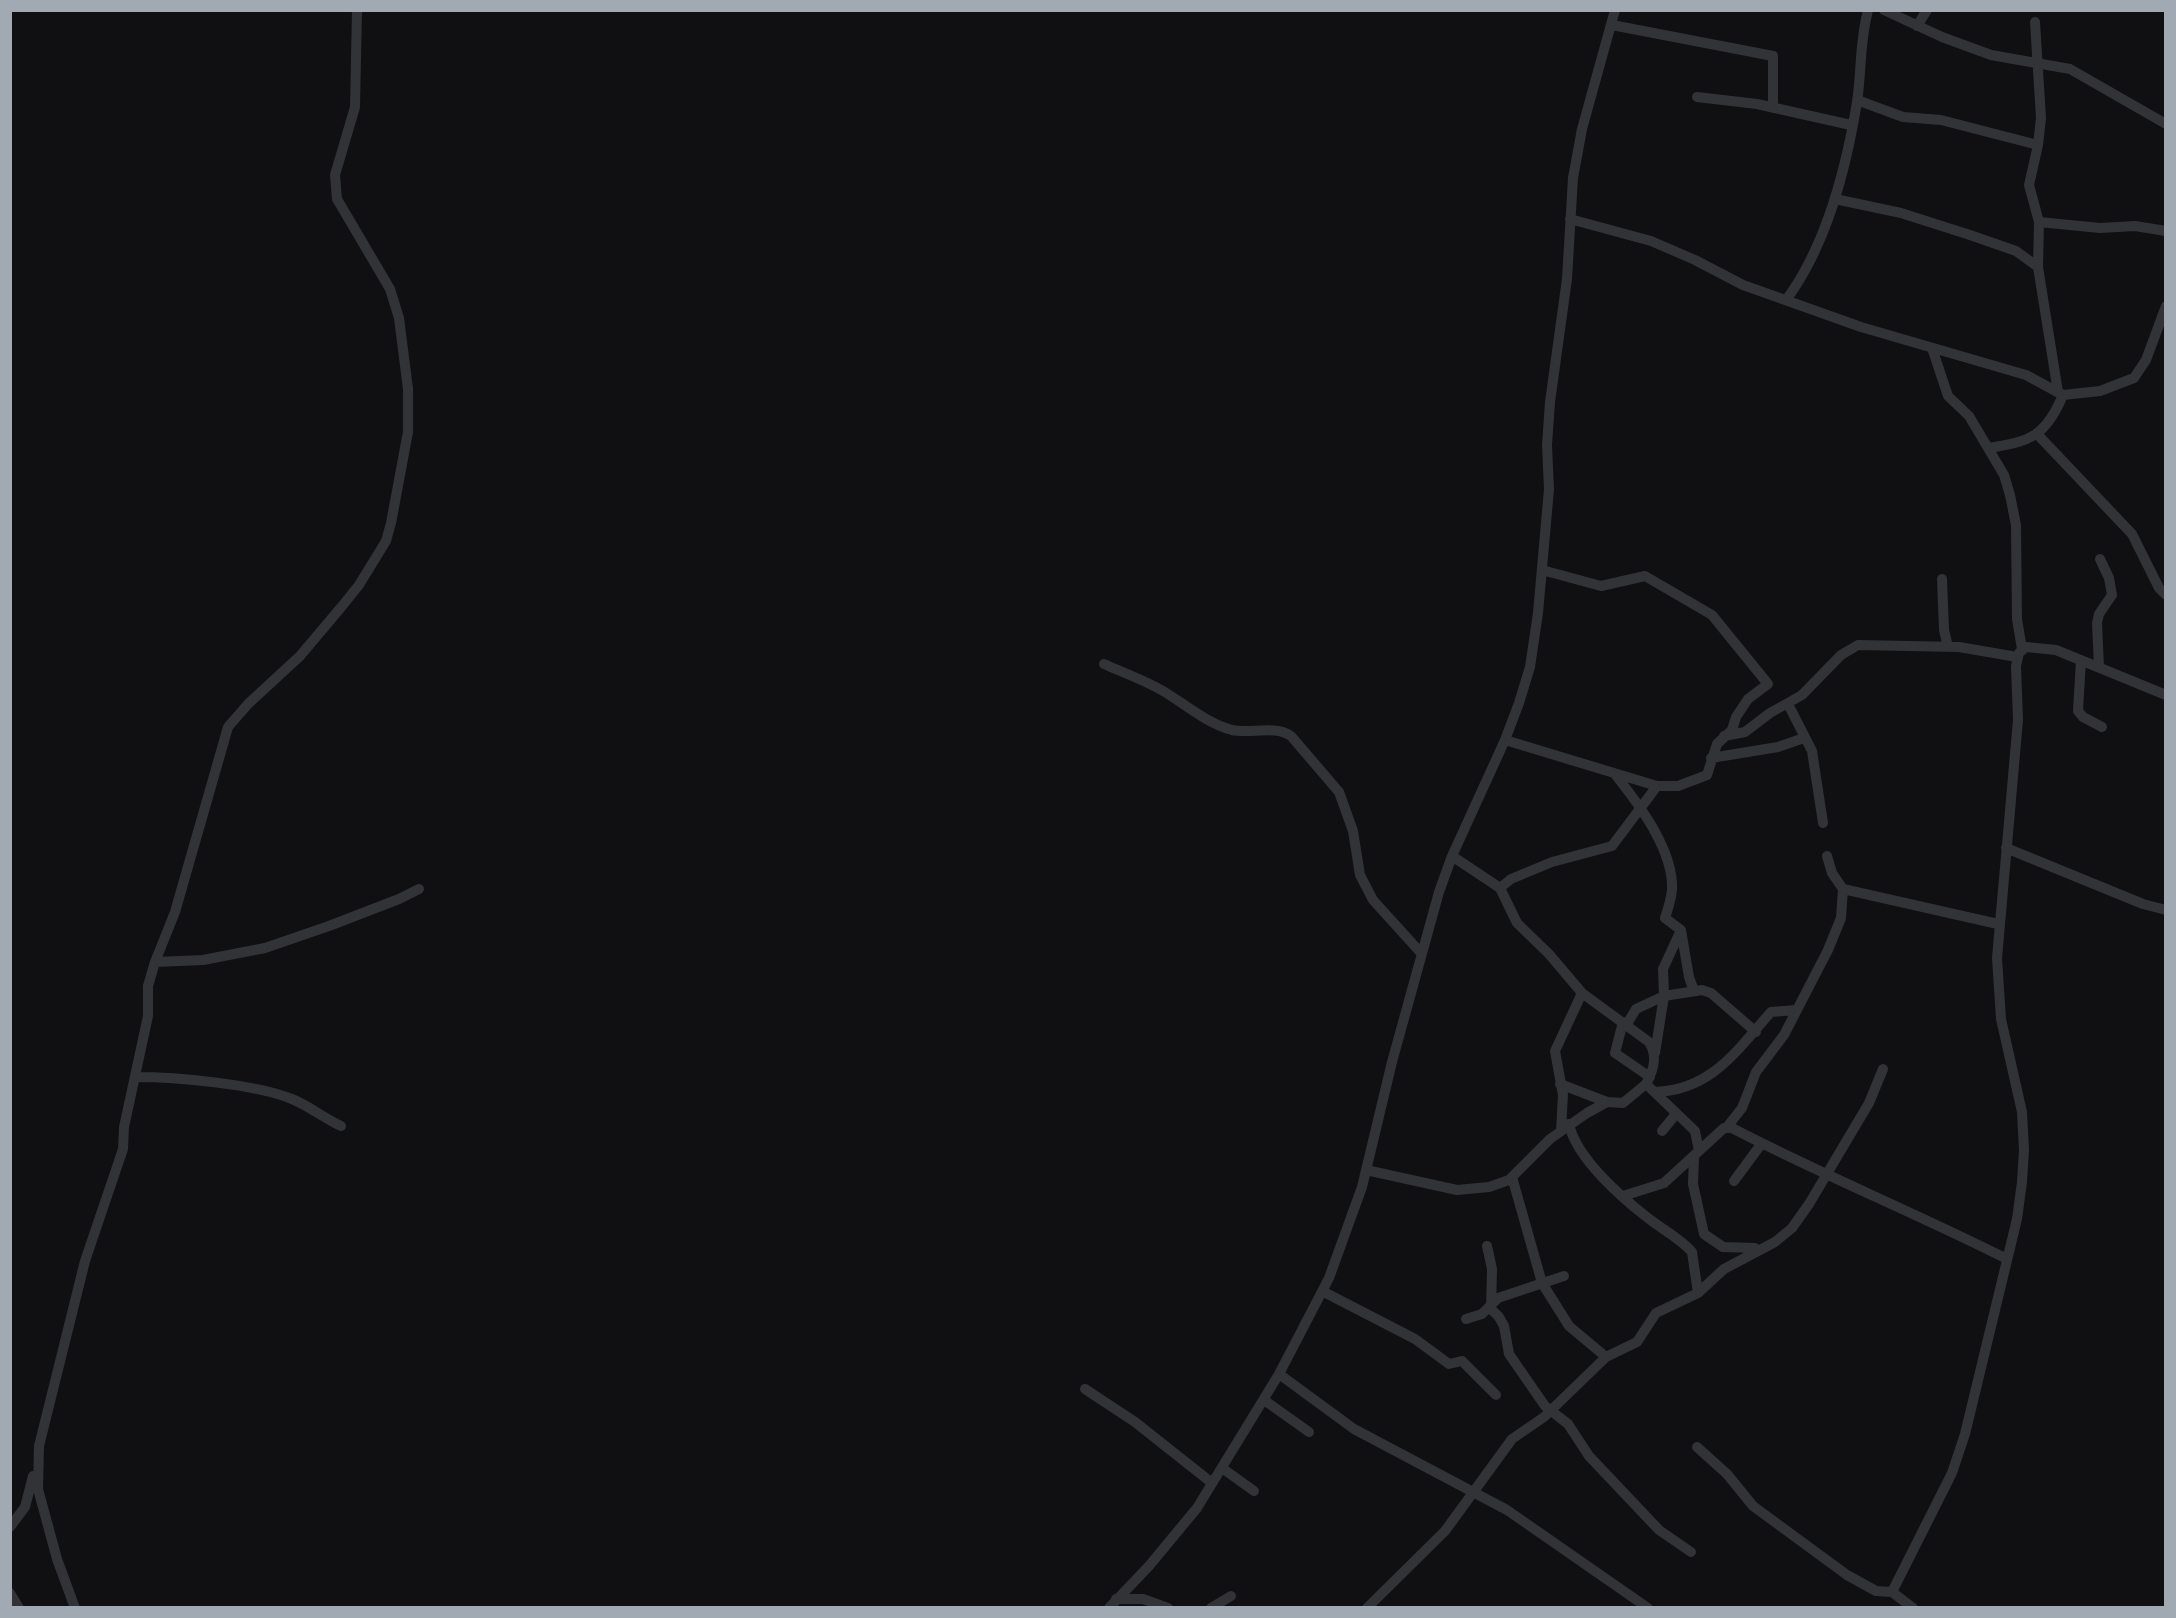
<!DOCTYPE html>
<html>
<head>
<meta charset="utf-8">
<style>
  body { margin:0 }
  #map { position:relative; width:2176px; height:1618px; overflow:hidden; background:#101012; font-family:Helvetica,sans-serif }
  canvas { display:block }
  .frame { position:absolute; inset:0; border:12px solid #a1aab2; pointer-events:none }
</style>
</head>
<body>
<div id="map">
<canvas width="2176" height="1618"></canvas>
<div class="frame"></div>
</div>
<script>
const g = document.querySelector('canvas').getContext('2d');
g.lineJoin = 'round';
function strokePath(path, color, width, dash) { g.strokeStyle = color; g.lineWidth = width; g.lineCap = dash ? 'butt' : 'round'; g.setLineDash(dash || []); g.stroke(path); }
strokePath(new Path2D(`
  M1884,10l58,27 49,18 79,14 96,55
  M2035,22l6,96 -3,27 -9,40 10,37 -1,45 20,125
  M1612,25l161,31v52
  M1917,26l10,-16
  M1697,97l60,7 94,21
  M1857,100l46,17 38,3 97,25
  M1835,199l66,14 69,22 46,16 22,16
  M1570,219l81,22 44,19 48,25 118,42 165,48 37,20 37,-4 34,-13 12,-18 20,-54
  M2039,222l61,6 35,-2 31,5
  M1786,300c41,-55 60,-131 71,-198 5,-33 2,-57 11,-92
  M1932,348l16,48 21,20 35,59 6,20 6,30 1,94 5,30
  M2038,435l94,99 27,54 7,7
  M1988,448c42,-6 58,-12 75,-53
  M1942,579l2,51 4,17
  M2081,660l-3,51 5,6 19,10
  M1104,664c20,9 40,16 59,27 22,13 43,32 69,39 18,4 43,-5 59,6l48,56 14,39 7,44 13,25 48,53
  M2099,667l-2,-44 2,-9 13,-19 -3,-17 -9,-19
  M1788,704l24,47 11,72
  M1724,736l21,-4 25,-19 32,-18 39,-40 17,-10 101,2 58,10
  M1505,740l152,46h21l29,-11 10,-31 15,-14 4,-13 12,-18 20,-15 -56,-69 -67,-39 -44,10 -59,-16
  M1711,758l67,-11 26,-9
  M1614,773c24,30 60,77 58,117 -1,10 -4,19 -7,28l16,12 8,47 5,14
  M2006,848l137,56 23,6
  M1452,856l48,32 17,35 32,31 33,39 67,49c9,14 5,28 -3,42l49,47 4,20
  M1827,856l5,17 11,16 155,35
  M1500,888l11,-9 41,-17 60,-16 45,-60
  M155,962l48,-2 62,-12 64,-22 70,-27 20,-10
  M1623,1022l-8,31 35,24
  M1627,1024l9,-15 28,-13 38,-6 9,3 45,39
  M1655,1053l9,-57 -1,-27 18,-39
  M135,1077c41,0 120,7 157,22 17,7 32,19 49,27
  M1560,1084l47,18
  M1655,1092c57,-2 82,-42 116,-80l25,-2
  M1569,1124c7,34 53,74 79,94 15,12 32,20 44,34l6,41
  M1727,1127l15,-19 14,-36 28,-37 44,-85 13,-32 2,-29
  M1561,1130l2,-35 -8,-44 27,-58
  M1662,1131l14,-17
  M1694,1157l-1,27 11,50 19,13 32,1
  M1366,1170l91,20 32,-3 20,-7 41,-41 37,-26 20,-11 16,1 23,-19
  M1512,1177l30,106 27,43 37,31
  M1734,1181l28,-38
  M1623,1196l41,-13 60,-55h8c90,47 184,85 275,131
  M1487,1246l5,23 -1,40 8,8 5,9 5,28 36,52 23,18 21,32 70,74 32,22
  M1322,1291l93,48 34,25 13,-3 34,34
  M1466,1319l16,-5 16,-16 66,-22
  M1279,1374l75,55 153,81 141,98
  M1085,1389l50,33 77,61
  M1264,1400l45,32
  M1697,1447l30,27 26,32 94,69 29,16 16,1 21,16
  M1222,1468l32,23
  M10,1527l15,-20 8,-31
  M1892,1592l60,-119 13,-39 52,-215 5,-37 2,-32 -2,-38 -21,-93 -4,-61 21,-238 -2,-54 3,-13 7,-6 30,3 110,45
  M10,1593l9,15
  M1116,1599h27l25,9
  M75,1608l-18,-49 -19,-70 1,-43 46,-185 38,-112 1,-22 24,-111v-30l7,-24 20,-50 53,-185 20,-23 52,-48 43,-51 16,-20 27,-44 5,-18 17,-91v-43l-9,-71 -9,-29 -53,-90 -2,-24 20,-68 2,-97
  M1109,1608l40,-42 48,-58 82,-134 50,-96 33,-91 30,-125 47,-170 13,-36 53,-116 14,-37 11,-36 8,-54 11,-124 -2,-44 3,-43 17,-123 6,-101 9,-49 33,-119
  M1211,1608l20,-12
  M1367,1608l78,-77 67,-92 32,-22 62,-60 31,-15 19,-29 42,-20 26,-24 51,-27 17,-14 17,-24 60,-101 14,-34`), '#313336', 10);
</script>
</body>
</html>
